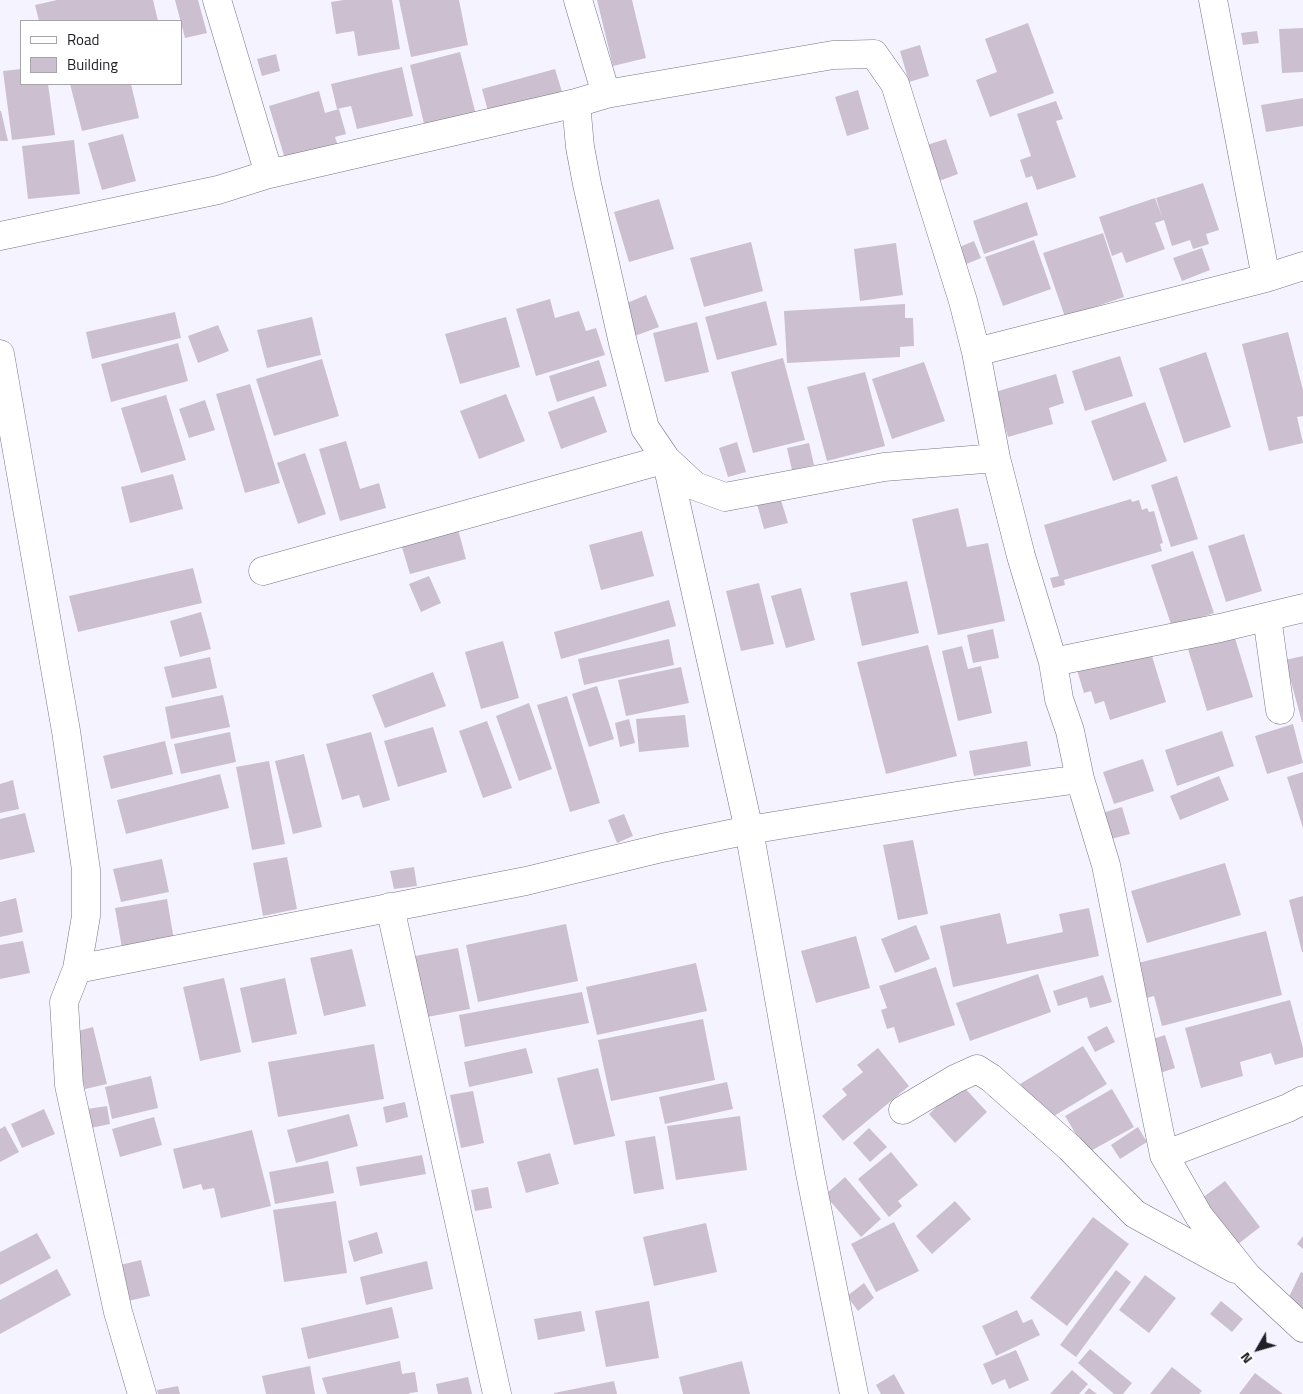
<!DOCTYPE html>
<html>
<head>
<meta charset="utf-8">
<style>
  body { margin:0 }
  #map { position:relative; width:1303px; height:1394px; overflow:hidden; background:#f4f3ff; font-family:"Titillium Web",sans-serif }
  canvas { display:block }
  .legend { position:absolute; left:20px; top:20px; width:162px; height:65px; box-sizing:border-box; background:#fff; border:1px solid #a6a5a8; margin:0; padding:6px 9px; list-style:none; font-size:15px; color:#201f26 }
  .legend li { display:flex; align-items:center; gap:10px; height:25px }
  .legend b { width:25px; border:1px solid #a6a5a8 }
  .north { position:absolute; left:1233px; top:1324px; width:50px; height:50px; -webkit-text-stroke:4px #fff; paint-order:stroke; rotate:232deg; font-size:14px; font-weight:700; line-height:20px; text-align:center; color:#201f26 }
  .north::after { content:''; display:block; margin:auto; width:18px; height:22px; background:#201f26; clip-path:polygon(50% 0,100% 100%,50% 72%,0 100%) }
</style>
</head>
<body>
<div id="map">
<canvas width="1303" height="1394"></canvas>
<ul class="legend">
<li><b style="height:6px;background:#fff"></b>Road</li>
<li><b style="height:14px;background:#ccc0d0"></b>Building</li>
</ul>
<div class="north">N</div>
</div>
<script>
const g = document.querySelector('canvas').getContext('2d');
g.lineJoin = 'round';
function paint(path, color) { g.fillStyle = color; g.fill(path, 'evenodd'); }
function strokePath(path, color, width, dash) { g.strokeStyle = color; g.lineWidth = width; g.lineCap = dash ? 'butt' : 'round'; g.setLineDash(dash || []); g.stroke(path); }
paint(new Path2D(`
  M57,0h96l5,21h-119l-4,-16z
  M175,0h23l9,33 -22,5z
  M344,0h48l8,49 -42,7 -4,-25 -18,3 -5,-32z
  M399,0h60l9,45 -57,12z
  M597,0h35l14,58 -33,8z
  M1028,23l26,70 -64,24 -14,-37 21,-8 -12,-33z
  M1303,28v44l-21,1 -3,-44z
  M1257,31l2,12 -16,2 -2,-12z
  M920,45l9,31 -20,6 -9,-31z
  M460,52l16,63 -51,13 -15,-63z
  M276,54l4,17 -18,5 -5,-17z
  M402,67l11,49 -56,13 -6,-23 -14,3 -6,-25z
  M21,69v15h27l7,51 -43,5 -9,-69z
  M555,69l8,26 -74,20 -7,-26z
  M70,84h61l8,34 -57,13z
  M858,90l11,39 -22,7 -12,-39z
  M319,91l6,22 14,-4 7,25 -11,3 3,9 -52,16 -17,-56z
  M1303,98v28l-37,6 -5,-27z
  M1056,101l7,18 -7,2 20,56 -39,13 -5,-14 -6,2 -6,-18 11,-4 -14,-42z
  M0,111h1l7,30h-8z
  M123,134l13,47 -34,9 -14,-47z
  M946,139l12,35 -19,7 -12,-36z
  M74,140l6,54 -52,5 -6,-53z
  M1203,183l16,47 -13,4 3,10 -16,5 -3,-9 -18,6 -8,-26 -9,3 10,26 -39,14 -4,-11 -10,4 -13,-39 56,-19 7,19 -6,-19z
  M659,199l15,50 -45,13 -15,-50z
  M1027,202l11,33 -54,19 -11,-33z
  M1103,233l21,64 -59,20 -22,-64z
  M1034,240l17,49 -48,17 -18,-49z
  M974,241l7,17 -17,7 -7,-17z
  M751,242l12,49 -59,16 -14,-49z
  M896,243l7,52 -43,6 -6,-52z
  M1202,248l8,22 -28,11 -9,-23z
  M646,295l13,32 -27,10 -12,-31z
  M550,299l5,19 24,-7 7,20 10,-3 9,27 -69,21 -20,-67z
  M766,301l11,44 -60,15 -12,-43z
  M905,304v14h8l1,28 -14,1v10l-113,6 -3,-52z
  M175,312l6,26 -89,21 -6,-27z
  M312,317l9,38 -54,13 -10,-38z
  M506,317l14,50 -60,17 -15,-50z
  M697,322l12,50 -44,10 -12,-49z
  M218,325l11,26 -31,12 -10,-27z
  M1288,332l15,58v26l-6,1 6,26 -34,8 -27,-107z
  M178,343l10,38 -77,21 -10,-38z
  M1206,352l25,75 -47,16 -25,-75z
  M1120,356l13,40 -48,15 -13,-40z
  M783,358l22,82 -52,13 -22,-81z
  M322,359l17,57 -65,20 -18,-57z
  M599,360l8,26 -50,16 -8,-26z
  M924,362l21,59 -53,18 -20,-60z
  M865,372l20,74 -58,15 -20,-74z
  M1056,374l8,29 -15,5 4,16 -45,13 -13,-45z
  M250,384l30,99 -35,10 -29,-99z
  M506,394l19,47 -46,18 -19,-48z
  M166,395l20,65 -45,13 -20,-65z
  M594,396l13,36 -46,17 -13,-37z
  M205,400l10,30 -26,8 -10,-29z
  M1145,402l22,59 -54,20 -22,-60z
  M346,441l14,48 19,-6 7,25 -46,13 -21,-72z
  M737,442l9,30 -18,5 -9,-29z
  M809,443l5,22 -22,5 -5,-22z
  M305,453l21,61 -28,10 -21,-61z
  M173,474l10,35 -53,14 -9,-36z
  M1177,476l21,63 -27,8 -20,-62z
  M780,497l8,26 -24,6 -7,-25z
  M1131,499l1,3 7,-2 3,10 5,-2 2,4 5,-1 9,32 -3,1 2,7 -98,29 1,5 -12,3 -3,-10 9,-2 -15,-51z
  M958,508l9,39 21,-4 17,78 -67,14 -26,-116z
  M458,529l8,30 -56,15 -9,-30z
  M642,531l12,45 -53,14 -12,-45z
  M1244,534l18,57 -36,11 -18,-56z
  M1193,551l21,62 -42,14 -21,-62z
  M193,568l9,35 -124,29 -9,-36z
  M429,576l12,27 -20,9 -12,-28z
  M907,581l12,52 -57,13 -12,-53z
  M759,583l15,61 -33,7 -15,-60z
  M801,588l14,52 -29,8 -15,-52z
  M669,600l7,26 -115,33 -7,-27z
  M201,612l10,37 -31,8 -10,-36z
  M993,629l6,29 -26,5 -6,-28z
  M1234,635l19,62 -46,14 -19,-62z
  M669,639l5,26 -90,20 -6,-26z
  M503,641l16,57 -38,11 -16,-57z
  M1148,643l18,59 -56,18 -6,-19 -9,3 -4,-13 -7,2 -7,-23z
  M928,645l29,111 -71,18 -29,-112z
  M962,646l6,23 13,-3 11,47 -34,8 -16,-70z
  M1303,656v66h-1l-17,-62z
  M210,657l7,31 -45,10 -8,-31z
  M681,667l8,36 -63,13 -8,-36z
  M433,672l13,34 -61,22 -13,-33z
  M597,686l17,53 -25,8 -17,-53z
  M223,695l7,32 -59,12 -6,-32z
  M567,696l33,107 -30,9 -33,-107z
  M529,703l23,66 -33,12 -23,-65z
  M685,715l4,32 -50,5 -3,-33z
  M629,719l6,24 -15,4 -5,-24z
  M487,721l25,67 -29,10 -24,-67z
  M1293,724l10,39 -36,11 -12,-38z
  M433,727l14,45 -49,15 -14,-46z
  M1222,731l12,35 -57,20 -12,-36z
  M230,732l6,30 -55,12 -7,-30z
  M371,732l19,68 -27,8 -4,-13 -17,5 -16,-56z
  M165,741l8,33 -62,15 -8,-33z
  M1027,741l4,25 -57,10 -5,-25z
  M304,754l18,73 -29,7 -18,-73z
  M1143,759l11,32 -40,13 -11,-32z
  M269,761l16,83 -33,6 -16,-83z
  M1303,772v56l-16,-51z
  M220,774l9,34 -103,26 -9,-34z
  M1219,776l10,24 -49,20 -10,-24z
  M13,780l6,29 -19,4v-29z
  M1122,807l8,27 -23,6 -8,-26z
  M25,813l10,39 -35,8v-41z
  M624,814l9,22 -16,7 -9,-23z
  M913,840l15,74 -30,6 -15,-75z
  M287,857l10,52 -34,7 -10,-53z
  M162,859l7,33 -48,10 -8,-33z
  M1225,863l16,52 -94,28 -16,-52z
  M414,867l3,19 -23,3 -4,-18z
  M1303,896v56h-1l-13,-52z
  M16,898l7,34 -23,5v-35z
  M167,899l7,41 -52,8 -7,-40z
  M1089,908l10,48 -146,31 -13,-61 60,-13 7,31 56,-12 -4,-18z
  M566,924l12,57 -100,21 -12,-57z
  M916,925l14,34 -35,14 -14,-34z
  M1266,931l16,64 -120,31 -8,-30 -11,3 -9,-35z
  M856,936l14,52 -54,15 -15,-52z
  M23,941l7,32 -30,6v-34z
  M458,948l12,61 -43,8 -12,-61z
  M352,949l14,57 -42,10 -14,-58z
  M696,963l11,48 -110,24 -11,-48z
  M936,967l19,58 -56,18 -5,-16 -7,2 -6,-19 6,-2 -8,-22z
  M1038,974l13,38 -81,29 -14,-38z
  M1103,975l9,27 -22,6 -3,-11 -29,9 -5,-15z
  M224,978l17,74 -41,9 -17,-74z
  M285,978l12,56 -45,9 -12,-55z
  M582,992l7,31 -124,24 -6,-32z
  M1290,1000l13,48v9l-28,8 -4,-12 -31,9 3,14 -42,12 -16,-60z
  M703,1019l12,61 -104,21 -13,-61z
  M1107,1026l8,16 -20,10 -8,-15z
  M93,1027l14,57 -22,5 -15,-56z
  M1165,1035l10,33 -15,5 -10,-33z
  M374,1044l10,55 -106,18 -10,-55z
  M1083,1046l24,38 -63,38 -24,-38z
  M526,1048l7,25 -64,14 -5,-25z
  M878,1048l31,38 -66,55 -21,-25 25,-21 -5,-6 21,-17 -6,-7z
  M598,1068l17,68 -41,9 -17,-67z
  M151,1076l7,32 -46,11 -7,-32z
  M727,1082l6,27 -68,15 -6,-27z
  M961,1084l26,28 -32,31 -26,-29z
  M1112,1089l22,38 -47,26 -22,-37z
  M473,1091l11,52 -23,5 -11,-53z
  M405,1102l3,15 -22,6 -3,-16z
  M107,1106l3,18 -19,4 -4,-19z
  M44,1109l11,25 -33,14 -11,-24z
  M349,1114l9,32 -62,17 -9,-33z
  M740,1116l7,54 -71,10 -9,-54z
  M154,1117l8,28 -42,12 -8,-28z
  M5,1126l14,26 -19,10v-33z
  M1138,1127l9,15 -27,17 -9,-14z
  M869,1128l18,19 -17,15 -17,-19z
  M252,1130l19,76 -50,12 -7,-30 -11,2 -2,-6 -18,5 -10,-40z
  M655,1136l9,53 -30,5 -9,-53z
  M891,1152l27,33 -20,16 4,5 -13,11 -31,-38z
  M550,1153l9,31 -33,9 -9,-31z
  M422,1155l4,19 -66,12 -4,-19z
  M328,1161l6,32 -59,11 -6,-32z
  M845,1177l36,42 -20,18 -36,-42z
  M1225,1181l35,46 -27,21 -35,-47z
  M488,1187l4,21 -17,3 -4,-21z
  M336,1201l11,72 -63,9 -11,-72z
  M955,1201l16,18 -39,35 -16,-18z
  M1093,1217l36,27 -62,82 -37,-28z
  M894,1222l25,49 -43,21 -25,-48z
  M706,1223l11,49 -63,14 -11,-49z
  M377,1232l6,21 -29,9 -6,-21z
  M37,1233l14,25 -51,27v-33z
  M1303,1236v13l-6,-5z
  M141,1260l9,36 -22,5 -8,-36z
  M427,1261l6,28 -67,16 -6,-28z
  M57,1269l14,26 -71,39v-34z
  M1116,1270l15,12 -55,75 -16,-12z
  M1301,1272l2,1v41l-18,-9z
  M1145,1275l31,23 -27,35 -30,-23z
  M864,1283l10,15 -16,13 -11,-15z
  M649,1301l10,57 -53,9 -11,-56z
  M1221,1301l22,18 -11,13 -22,-18z
  M392,1307l7,31 -91,21 -7,-31z
  M1017,1310l6,13 9,-4 8,16 -44,21 -14,-30z
  M581,1311l4,20 -47,9 -4,-21z
  M1090,1349l42,34 -9,11h-9l-36,-31z
  M1016,1350l13,30 -20,9 -4,-10 -13,6 -9,-21z
  M400,1361l2,13 13,-2 3,20 -9,1 1,1h-83l-5,-16z
  M742,1361l8,33h-67l-4,-17z
  M310,1366l5,28h-49l-4,-18z
  M1172,1367l30,24 -3,3h-49z
  M1072,1370l16,14 -9,10h-29z
  M1255,1373l28,21h-44z
  M894,1374l11,20h-24l-5,-9z
  M468,1377l4,17h-34l-2,-10z
  M614,1381l3,13h-63v-1z
  M178,1386l2,8h-22l-1,-4z
  M1089,1388l8,6h-13z`), '#ccc0d0');
const minor = new Path2D(`
  M217,0l52,174
  M578,0l28,94
  M1213,0l53,278
  M576,103l4,44 7,37 36,159 22,85 21,31 29,27 30,11 159,-30 112,-9
  M0,236l218,-46 51,-16 307,-71 30,-9 227,-39 41,-1 21,30 68,217 13,51 20,106 25,98 32,106 6,37 11,32 10,48 26,86 58,290 35,61 48,60 56,52
  M976,352l290,-74 37,-12
  M0,354l66,377 20,139v46l-9,53 -13,33 5,83 49,227 24,82
  M263,571l403,-112 83,371 61,343 44,221
  M1267,617l13,93
  M1053,662l167,-34 83,-20
  M390,907l107,487
  M77,969l449,-88 136,-33 87,-18 214,-35 117,-16
  M903,1110l52,-31 22,-10 14,9 79,70 65,66 100,55
  M1164,1155l124,-47 15,-8`);
strokePath(minor, '#777586', 29);
strokePath(minor, '#fff', 28);
</script>
</body>
</html>
